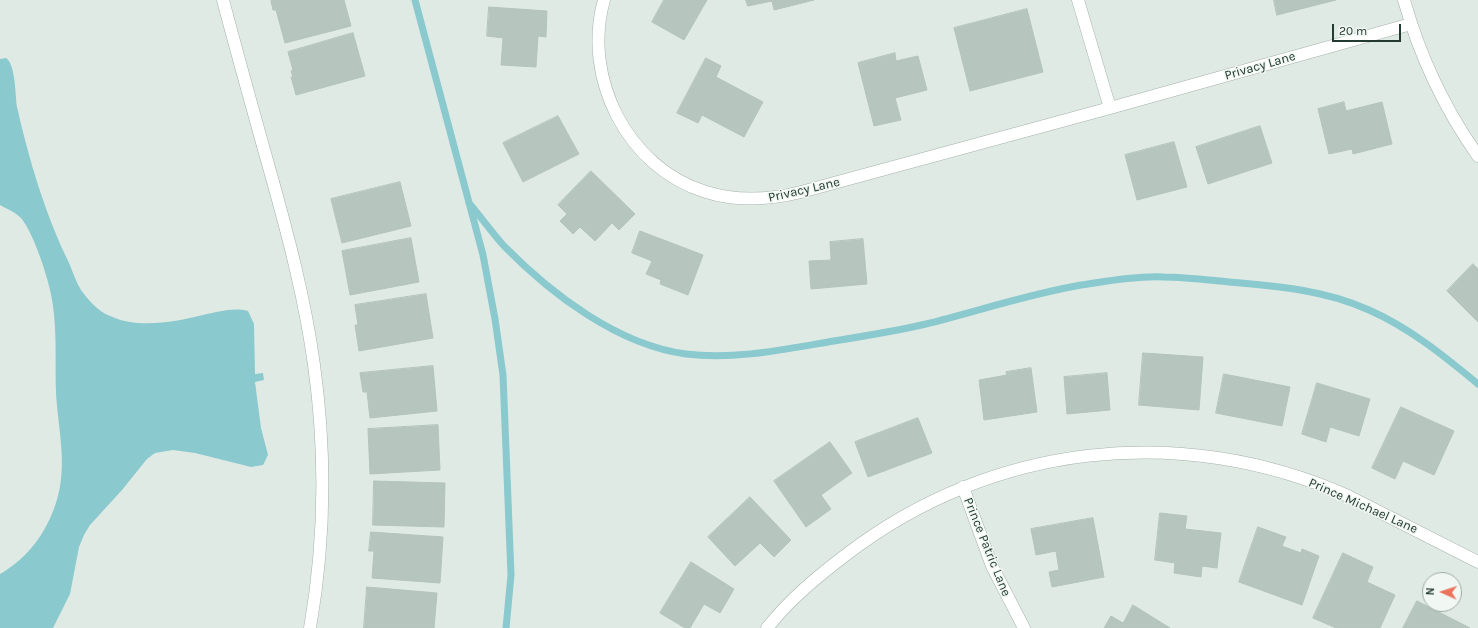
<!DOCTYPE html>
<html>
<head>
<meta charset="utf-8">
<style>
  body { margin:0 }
  #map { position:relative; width:1478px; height:628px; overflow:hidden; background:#e0eae5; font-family:Karla,sans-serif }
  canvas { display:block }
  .north { position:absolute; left:1422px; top:572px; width:40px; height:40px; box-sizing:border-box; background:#f1f7f3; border:1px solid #9eaba5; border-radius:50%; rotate:273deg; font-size:11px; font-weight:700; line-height:16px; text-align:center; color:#223a31 }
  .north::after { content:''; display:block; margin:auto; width:14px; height:18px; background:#ec745d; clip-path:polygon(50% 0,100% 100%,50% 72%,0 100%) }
  .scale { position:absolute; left:1332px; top:24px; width:69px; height:18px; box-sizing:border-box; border:2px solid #223a31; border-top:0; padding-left:5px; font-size:12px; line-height:14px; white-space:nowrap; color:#223a31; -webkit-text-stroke:3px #f1f7f3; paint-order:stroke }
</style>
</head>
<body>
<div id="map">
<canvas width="1478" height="628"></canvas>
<div class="north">N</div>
<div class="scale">20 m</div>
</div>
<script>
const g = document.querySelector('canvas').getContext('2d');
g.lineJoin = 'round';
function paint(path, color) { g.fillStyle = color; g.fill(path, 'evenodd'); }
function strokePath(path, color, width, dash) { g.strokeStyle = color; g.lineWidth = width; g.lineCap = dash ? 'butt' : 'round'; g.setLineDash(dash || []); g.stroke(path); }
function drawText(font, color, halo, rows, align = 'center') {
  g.font = font + ' Karla,sans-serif'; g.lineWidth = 3; g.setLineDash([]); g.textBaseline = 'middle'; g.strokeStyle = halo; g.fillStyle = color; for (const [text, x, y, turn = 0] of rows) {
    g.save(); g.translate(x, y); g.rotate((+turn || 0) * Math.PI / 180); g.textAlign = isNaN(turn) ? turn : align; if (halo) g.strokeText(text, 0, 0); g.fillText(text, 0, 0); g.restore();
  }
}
paint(new Path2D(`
  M6,58c10,7 9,37 11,49 12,53 28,107 52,156 4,9 7,19 12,27 8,11 17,21 29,26 29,13 64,6 93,-1 14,-3 30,-8 45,-4l6,13 1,50 8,-1 1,7 -9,2 6,46 7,27 -5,10 -12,2 -56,-14 -22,-3 -18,3 -8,6 -25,31 -32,35 -6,10 -5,12 -9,47 -17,34h-53v-54c30,-17 49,-45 58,-78 9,-34 0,-68 -2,-103 -1,-29 1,-58 -3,-87 -2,-21 -19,-73 -32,-88 -6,-6 -14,-9 -21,-13v-146z`), '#8ac9cd');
strokePath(new Path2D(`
  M415,0l68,255 12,64 8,56 8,200 -5,53
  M469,203c12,14 23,30 35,43 47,48 114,99 182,108 50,6 100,-5 148,-13 31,-5 62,-10 92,-17 52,-13 103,-30 155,-39 27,-4 55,-9 83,-8 21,0 44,3 65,5 48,4 96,8 140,28 41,18 75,46 109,74`), '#8ac9cd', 7);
const building = new Path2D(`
  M274,0h70l7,26 -66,17 -9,-33h-3l-2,-9z
  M664,0h43l-23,40 -32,-18z
  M746,0h68l-40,10 -2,-9 -24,5z
  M1274,0h62l-59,15z
  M489,7l58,4 -1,26 -8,-1 -2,31 -35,-2 2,-27 -16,-2z
  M1027,9l16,63 -73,19 -16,-63z
  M353,33l12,43 -69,19 -5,-18h2l-2,-6 2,-1 -5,-18z
  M895,53l1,8 22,-5 9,34 -32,8 6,22 -27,6 -16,-63z
  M706,58l15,8 -5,11 47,25 -19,35 -42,-22 -4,8 -21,-10z
  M1344,102l2,9 36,-9 10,42 -39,10 -1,-5 -23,5 -11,-45z
  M558,116l21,38 -56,28 -20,-39z
  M1260,126l12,37 -64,21 -12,-37z
  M1174,142l13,45 -50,13 -12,-45z
  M591,171l44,43 -16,16 -7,-7 -17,18 -15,-14 -7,7 -13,-13 7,-7 -9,-9z
  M400,182l11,44 -69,17 -11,-44z
  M640,231l63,24 -15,40 -28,-11 1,-4 -15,-6 6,-13 -20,-8z
  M411,238l8,44 -69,13 -8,-44z
  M863,239l4,45 -56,5 -2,-28 22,-1 -1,-18z
  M1473,264l5,5v53l-31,-31z
  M426,294l7,44 -74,13 -4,-26h3l-3,-20z
  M1143,353l60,4 -4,53 -60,-5z
  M433,366l4,45 -67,7 -3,-26h-4l-3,-19z
  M1031,368l6,44 -53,8 -5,-40 28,-5 -1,-3z
  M1107,373l3,37 -43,4 -3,-37z
  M1224,374l66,13 -8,39 -66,-13z
  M1317,383l53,16 -11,37 -29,-9 -4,15 -24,-8z
  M1401,407l53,24 -20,44 -31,-14 -8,18 -23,-11z
  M918,418l14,35 -64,24 -13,-35z
  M438,425l2,45 -70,4 -2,-45z
  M830,442l22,31 -31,22 10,14 -25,18 -32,-46z
  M374,481l71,2 -1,44 -71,-2z
  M750,497l41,43 -17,17 -14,-14 -25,23 -27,-29z
  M1160,513l27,3 -2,13 36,4 -4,35 -15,-2 -1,11 -27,-4 1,-10 -20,-3z
  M1093,518l11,59 -52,10 -3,-15 10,-2 -3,-19 -20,4 -5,-26z
  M1258,527l28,10 -4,9 19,7 1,-4 17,7 -17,49 -63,-23z
  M371,532l72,5 -3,46 -68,-5 2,-27h-5z
  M1343,553l30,14 -6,15 28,13 -15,33h-44l-23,-10z
  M691,562l43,27 -14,24 -16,-9 -14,24h-5l-25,-15z
  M367,587l70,6 -3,35h-70z
  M1417,601l53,27h-67z
  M1133,605l37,23h-66l7,-12 12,7z`);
paint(building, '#b6c5be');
strokePath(building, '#b3c4bb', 1);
const minor = new Path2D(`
  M223,0c15,57 31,114 47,171 18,64 35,128 44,194 12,86 11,177 -4,263
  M604,0c-22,77 23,168 102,192 32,10 63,8 95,0l309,-84 -32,-108
  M1404,0c16,57 40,108 74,156
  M1110,108l301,-84
  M963,487l29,79 32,62
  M767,628c23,-29 51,-52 80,-74 145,-111 334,-132 501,-58l130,66`);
strokePath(minor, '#a3b2ab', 13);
strokePath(minor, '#fff', 12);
drawText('13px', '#223a31', '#f1f7f3', [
  ["Privacy Lane",1260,66,-16],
  ["Privacy Lane",804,190,-13],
  ["Prince Michael Lane",1363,506,24],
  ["Prince Patric Lane",987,547,68]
]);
</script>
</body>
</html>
